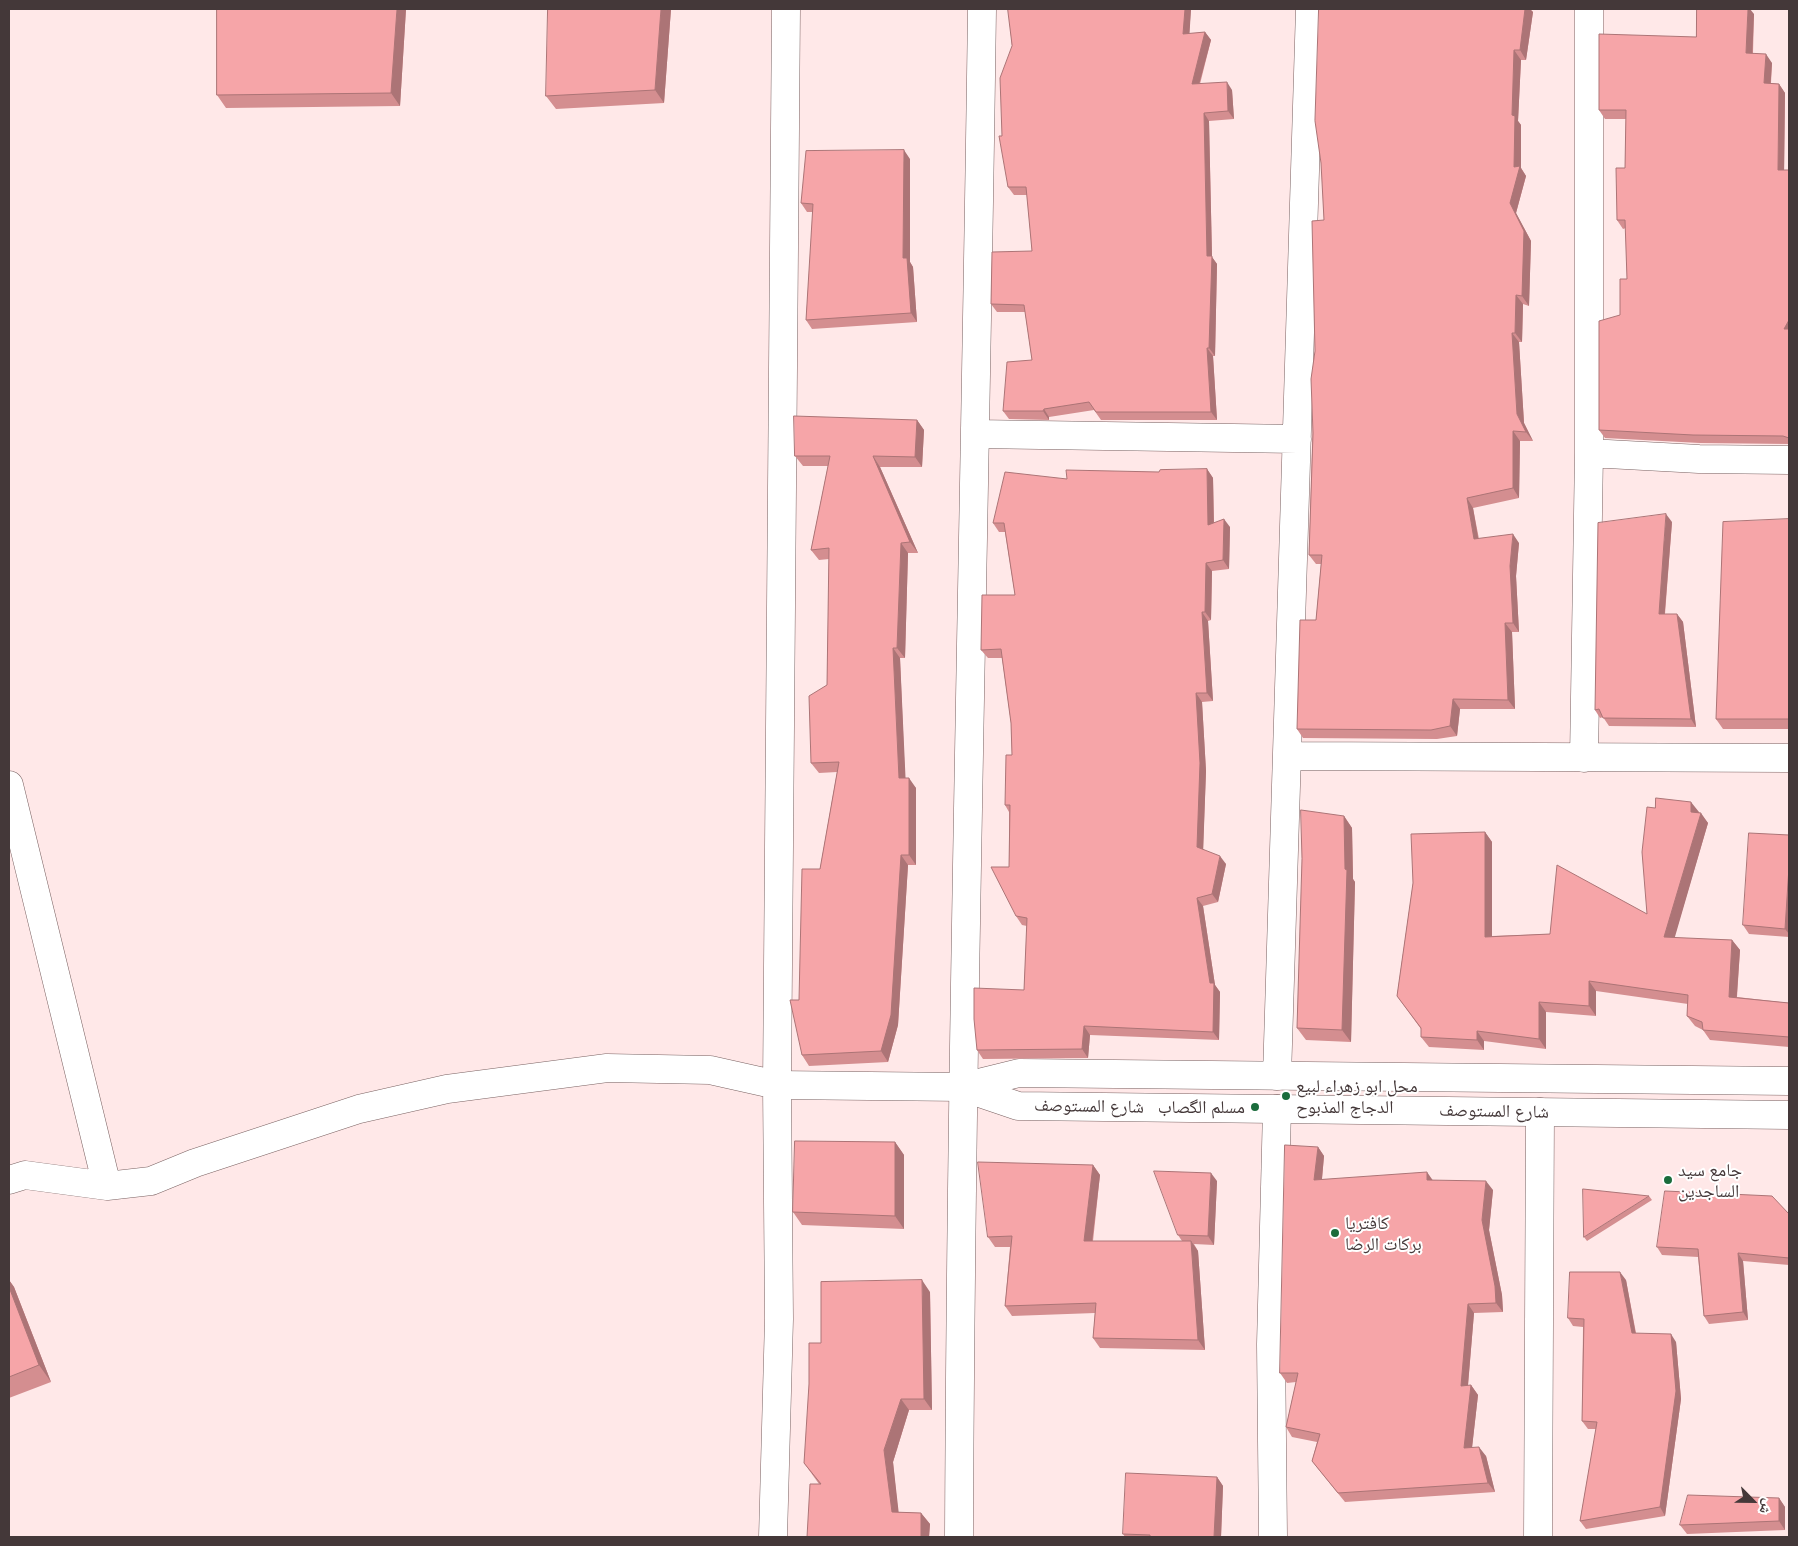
<!DOCTYPE html>
<html>
<head>
<meta charset="utf-8">
<style>
  body { margin:0 }
  #map { position:relative; width:1798px; height:1546px; overflow:hidden; background:#ffe8e8; font-family:"Golos Text","Noto Naskh Arabic",sans-serif }
  canvas { display:block }
  .frame { position:absolute; inset:0; border:10px solid #443839; pointer-events:none }
  .north { position:absolute; left:1728px; top:1476px; width:50px; height:50px; -webkit-text-stroke:4px #fff; paint-order:stroke; rotate:113deg; font-size:14px; font-weight:700; line-height:20px; text-align:center; color:#443839 }
  .north::after { content:''; display:block; margin:auto; width:18px; height:22px; background:#443839; clip-path:polygon(50% 0,100% 100%,50% 72%,0 100%) }
</style>
</head>
<body>
<div id="map">
<canvas width="1798" height="1546"></canvas>
<div class="frame"></div>
<div class="north">ش</div>
</div>
<script>
const g = document.querySelector('canvas').getContext('2d');
g.lineJoin = 'round';
function strokePath(path, color, width, dash) { g.strokeStyle = color; g.lineWidth = width; g.lineCap = dash ? 'butt' : 'round'; g.setLineDash(dash || []); g.stroke(path); }
function paint(path, color) { g.fillStyle = color; g.fill(path, 'evenodd'); }
function drawText(font, color, halo, rows, align = 'center') {
  g.font = font + ' "Golos Text","Noto Naskh Arabic",sans-serif'; g.lineWidth = 4; g.setLineDash([]); g.textBaseline = 'middle'; g.strokeStyle = halo; g.fillStyle = color; for (const [text, x, y, turn = 0] of rows) {
    g.save(); g.translate(x, y); g.rotate((+turn || 0) * Math.PI / 180); g.textAlign = isNaN(turn) ? turn : align; if (halo) g.strokeText(text, 0, 0); g.fillText(text, 0, 0); g.restore();
  }
}
const street = new Path2D(`
  M976,434l321,5
  M1589,453l110,6 90,1
  M1288,756l501,2
  M1584,758l5,-305v-444
  M9,785l98,401
  M1277,1076l33,-1067
  M9,1180l16,-5 82,11 44,-5 44,-18 164,-54 88,-20 160,-21 103,2 67,15
  M773,1537l6,-218 -2,-234 9,-1076
  M959,1537c2,-509 16,-1019 23,-1528
  M1273,1537l-2,-193 6,-235
  M1538,1537l2,-425`);
const secondary = new Path2D(`
  M777,1085l185,2 57,-14 770,8
  M962,1087l56,19 771,9`);
strokePath(street, '#7a6262', 29);
strokePath(secondary, '#7a6262', 29);
strokePath(street, '#fff', 28);
strokePath(secondary, '#fff', 28);
paint(new Path2D(`
  M406,9l-6,97 -174,2 -9,-13z
  M671,9l-7,94 -108,6 -10,-13z
  M1008,9h183l-2,25 16,-2 6,8 -11,44 32,6 2,29 -25,2 3,136 5,7 -2,92h-2l4,64h-116l-7,-10 -45,7v3l-40,-1 -6,-8 29,-51 -7,-48h-28l-6,-8 41,-53 -5,-56h-13l-6,-8 -6,-51 10,-90z
  M1319,9h211l3,3 -7,48h-5l-3,61 3,4v43l5,8 -10,37 15,28 -2,65 -6,-2 -1,38h-3l5,81 9,18h-13l-1,57 -46,10 6,31 40,4 -3,33 3,56h-7l3,77h-55l-3,27 -20,3 -134,-1 -6,-9 19,-109 5,-56h-5l-7,-9 6,-204 9,-131z
  M1754,14l-1,39 19,10 -1,20 8,1 6,9 -1,77h5v274l-89,-1 -95,-5 -6,-8 28,-151 -1,-51 -3,1 -6,-9 8,-52 1,-49h-21l-6,-9 97,-73z
  M910,159v103l3,5 4,55 -105,7 -6,-9 7,-108h-6l-6,-9z
  M917,420l7,10 -2,37h-42l38,86h-10l-3,105h-5l5,120 11,10v77h-8l-10,160 -10,37 -79,4 -7,-11 -3,-55 21,-131 17,-97 -18,1 -8,-10 16,-78 2,-126 -10,1 -8,-10 17,-84h-25l-8,-10z
  M1207,469l6,9 1,44 16,5 -1,42 -17,2 -1,49 -3,1 5,80 -11,1 4,69 -3,78 23,15 -8,38 -15,4 12,79 5,7 -1,48 -129,-5 -2,23 -105,1 -6,-9 47,-60 3,-64 -5,-1 -6,-9 -7,-49v-55l-4,-7 7,-50 -1,-32 -9,-65h-14l-7,-8 34,-55 -10,-63h-6l-6,-9 74,-44z
  M1789,519v210h-66l-7,-10z
  M1672,522l-7,92h12l6,8 13,105 -87,-1 -6,-9 -3,1 -5,-8z
  M1699,812l9,11 -34,115 58,2 8,10 -3,47 52,6v44l-79,-7 -7,-10 -8,-4 -8,-10 1,-12 -92,-13v25l-50,-4v37l-62,-8v9l-55,-3 -8,-10v-8l-24,-33 16,-113 72,-51 7,10v94l58,-2 97,-20z
  M1344,816l8,12 1,51 2,3 -4,160 -45,-2 -9,-12z
  M1789,835v102l-40,-3 -6,-9z
  M895,1142l9,13v74l-102,-4 -9,-13z
  M1318,1147l6,9 -2,23 111,1 60,10 -4,40 13,65 1,17 -29,1 -6,73 3,-1 7,10 -6,52 14,9 9,36 -150,10 -26,-32 -7,-9 5,-19 -25,-5 -6,-10 10,-45 -9,1 -7,-10z
  M1093,1165l7,10 -7,66h89l-4,-6 39,-54 -3,64 -20,-1 4,7 7,99 -105,-2 -7,-10 2,-25 -83,3 -7,-10 5,-59h-15l-7,-10z
  M1649,1196l3,4 -65,41 -3,-4z
  M1789,1214v51l-46,-4 5,59 -39,4 -5,-8 -6,-59 -36,-2 -5,-8z
  M9,1280l5,7 37,95 -42,16z
  M1626,1280l10,53 40,9 5,57 -16,117 -79,13 -6,-8 16,-92h-8l-6,-8 1,-94 -10,-1 -5,-8z
  M930,1292l2,118h-23l-16,52 5,50 23,1 9,11 -1,13h-122l12,-53 -15,-21 17,-120z
  M1217,1477l6,9 -2,51h-96l-2,-3z
  M1779,1498l6,9v23l-98,4 -7,-9z`), '#d48e90');
paint(new Path2D(`
  M397,9h9l-6,97 -9,-13z
  M661,9h10l-7,94 -9,-13z
  M1185,9h6l-2,33 -6,-8z
  M1525,9h5l3,3 -7,48 -6,-10z
  M1748,9h2l4,5 -2,47 -6,-8z
  M1205,32l6,8 -14,52 -5,-8z
  M1514,50l7,10 -3,61 3,4v43l5,8 -10,37 15,28 -2,65 -7,-10 -12,-93 4,-36 -2,-52z
  M1766,54l6,9 -2,29 -6,-9z
  M1227,82l5,8 2,29 -6,-8z
  M1779,84l6,9 -1,86 -6,-9z
  M1204,113l5,8 3,136 5,7 -2,92 -6,-8z
  M904,150l6,9v103l3,5 4,55 -6,-9 -8,-55z
  M1516,295l7,9 -1,38 -7,-9z
  M1789,320v16l-5,-7z
  M1512,333l7,9 5,81 9,18 -7,-9 -9,-18z
  M1207,348l6,8 4,64 -6,-8z
  M1044,409l5,8v3l-6,-9z
  M917,420l7,10 -2,37 -7,-10z
  M1513,431l7,10 -1,57 -6,-10z
  M873,456l7,11 38,86 -8,-11z
  M1207,469l6,9 1,55 -6,-8z
  M1467,498l6,10 7,41 -6,-10z
  M1666,514l6,8 -8,100 -5,-8z
  M1224,519l6,8 -1,42 -6,-9z
  M1513,534l6,9 -3,33 3,56 -6,-9 -3,-57z
  M901,543l7,10 -3,105 -8,-10z
  M1206,563l6,8 -1,49 -6,-8z
  M1202,612l6,9 5,80 -6,-8z
  M1677,614l6,8 13,105 -5,-8z
  M1505,623l7,9 3,77 -7,-9z
  M893,648l7,10 6,130 -7,-10z
  M1196,693l6,9 4,69 -3,84 -6,-8z
  M1453,699l7,10 -3,27 -7,-10z
  M909,778l7,10v77l-7,-10z
  M1691,802l8,10 -1,10 -7,-10z
  M1701,813l7,10 -36,124 -8,-10z
  M1344,816l8,12 1,51 2,3 -4,160 -9,-12 3,-161z
  M1485,832l7,10v105l-7,-10z
  M901,855l7,10 -10,160 -10,37 -7,-11z
  M1220,856l6,8 -8,38 -6,-8z
  M1789,867v67l-4,-5z
  M1197,898l6,8 12,79 5,7 -1,48 -6,-8 -3,-49z
  M1732,940l8,10 -4,57 -7,-10z
  M1589,981l7,10v25l-7,-10z
  M1539,1002l7,10v37l-7,-10z
  M1084,1026l6,9 -2,23 -6,-9z
  M1477,1031l7,10v9l-7,-10z
  M895,1142l9,13v74l-9,-13z
  M1318,1147l6,9 -3,33 -7,-9z
  M1093,1165l7,10 -9,76 -7,-10z
  M1427,1172l7,10 -7,-2z
  M1211,1173l6,8 -3,64 -6,-9z
  M1486,1181l7,9 -4,40 13,65 1,17 -7,-9 -14,-83z
  M1191,1241l7,10 7,99 -7,-10z
  M1738,1253l5,8 5,59 -5,-8z
  M1620,1272l6,8 11,61 -5,-8z
  M9,1280l5,7 37,95 -12,-17 -30,-78z
  M922,1280l8,12 2,118 -8,-11z
  M1468,1304l6,9 -7,83 -6,-10z
  M1671,1334l5,8 5,57 -16,117 -5,-9z
  M1471,1385l7,10 -7,62 -7,-9z
  M901,1399l8,11 -16,52 7,62 -8,-12 -8,-62z
  M1479,1447l7,9 9,36 -7,-9z
  M1217,1477l6,9 -2,51h-7z
  M1779,1498l6,9v23l-6,-9z
  M921,1513l9,11 -1,13h-8z`), '#ac7476');
const building = new Path2D(`
  M217,9h180l-6,84 -174,2z
  M548,9h113l-6,81 -109,6z
  M1008,9h177l-2,25 22,-2 -13,52 35,-2 1,29 -24,2 3,143h5l-3,92h-2l4,64h-115l-7,-10 -45,7 -1,2h-40l4,-49 25,-2 -8,-55 -33,-1 1,-52 40,-1 -6,-64h-18l-9,-51h3l-2,-58 12,-32z
  M1319,9h206l-5,41h-6l-2,65 3,1 -1,51 6,-1 -10,37 14,28 -2,65 -6,-1 -1,38h-3l5,81 9,18 -13,-1v57l-46,10 7,41 39,-5 -3,32 3,57h-8l3,77 -55,-1 -3,27 -19,4 -134,-1 3,-109h16l6,-65h-13l4,-122 -2,-54 4,-28 -3,-130 12,-1 -3,-57 -6,-42z
  M1697,9h51l-2,44 20,1 -2,29 15,1 -1,86h11v150l-5,9h5v109l-6,-2 -90,-1 -94,-5v-109l21,-6v-36h7l-2,-59h-8l-1,-52h9l1,-58h-27v-76l97,3z
  M904,150l-1,108h4l4,55 -105,7 7,-116 -12,-1 5,-52z
  M794,416l123,4 -2,37 -42,-1 37,86 -9,1 -4,105h-4l6,130h10v77h-8l-10,160 -10,36 -79,4 -12,-55h9l3,-131h18l19,-107 -28,1 -2,-67 18,-11 2,-137 -18,2 19,-94h-35z
  M1207,469l1,56 16,-6 -1,41 -17,3 -1,49h-3l5,81h-11l4,70 -3,84 23,9 -8,38 -15,4 13,85h4l-1,49 -129,-6 -2,23 -105,1 -3,-31v-31l50,2 3,-72 -11,-2 -25,-49h18l1,-62h-5l1,-50h6l-1,-32 -10,-74 -20,1 1,-55h33l-11,-72h-11l12,-51 62,7 -1,-9 93,2 1,-2z
  M1666,514l-7,100h18l14,105 -88,-1 -4,-9 -4,1 3,-187z
  M1789,519v200h-73l7,-197z
  M1656,798l35,4v10l10,1 -37,124 68,3 -3,57 60,6v34l-86,-7 -1,-8 -15,-6 1,-21 -99,-14v25l-50,-4v37l-62,-8v9l-56,-3v-9l-24,-32 16,-113 -2,-49 74,-2v105l65,-3 7,-69 90,49 -5,-62 5,-45 8,1z
  M1301,810l43,6 1,53 2,1 -5,160 -45,-2 5,-169z
  M1749,833l40,2v32l-4,62 -42,-4z
  M795,1141l100,1v74l-102,-4z
  M1285,1145l33,2 -4,33 113,-8v8l59,1 -4,39 13,66 1,17 -28,1 -7,82 10,-1 -7,63 15,-1 9,36 -150,10 -26,-32 8,-27 -34,-7 12,-54h-18z
  M978,1162l115,3 -9,76h107l7,99 -105,-2 3,-35 -91,3 7,-70 -24,1z
  M1154,1171l57,2 -3,63 -30,-1z
  M1583,1189l66,7 -65,41z
  M1665,1191l107,5 17,18v44l-51,-5 5,59 -39,4 -6,-67 -41,-2z
  M1570,1272h50l12,61 39,1 5,57 -16,116 -80,14 17,-99 -15,-1 2,-102 -16,-1z
  M922,1280l2,119h-23l-17,51 8,62 29,1v24h-114l3,-53h11l-17,-21 5,-79v-41h12v-61z
  M9,1287l30,78 -30,12z
  M1126,1473l91,4 -3,60h-64v-2l-27,-1z
  M1688,1495l91,3v23l-99,4z`);
paint(building, '#f6a5a8');
strokePath(building, '#ac7476', 1);
for (const [x, y, r, color] of [
  [1286,1096,5,"#1b6c3c"],
  [1255,1107,5,"#1b6c3c"],
  [1668,1180,5,"#1b6c3c"],
  [1335,1233,5,"#1b6c3c"]
]) { const dot = new Path2D(); dot.arc(x, y, r, 0, 2 * Math.PI); g.fillStyle = color; g.fill(dot); strokePath(dot, '#fff', 2); }
drawText('18px', '#443839', '#fff', [
  ["محل ابو زهراء لبيع",1296,1086],
  ["الدجاج المذبوح",1296,1107],
  ["مسلم الگصاب",1245,1107,"right"],
  ["جامع سيد",1678,1170],
  ["الساجدين",1678,1191],
  ["كافتريا",1345,1223],
  ["بركات الرضا",1345,1244]
], 'left');
drawText('18px', '#443839', '#fff', [
  ["شارع المستوصف",1089,1106,1],
  ["شارع المستوصف",1494,1111,1]
]);
</script>
</body>
</html>
